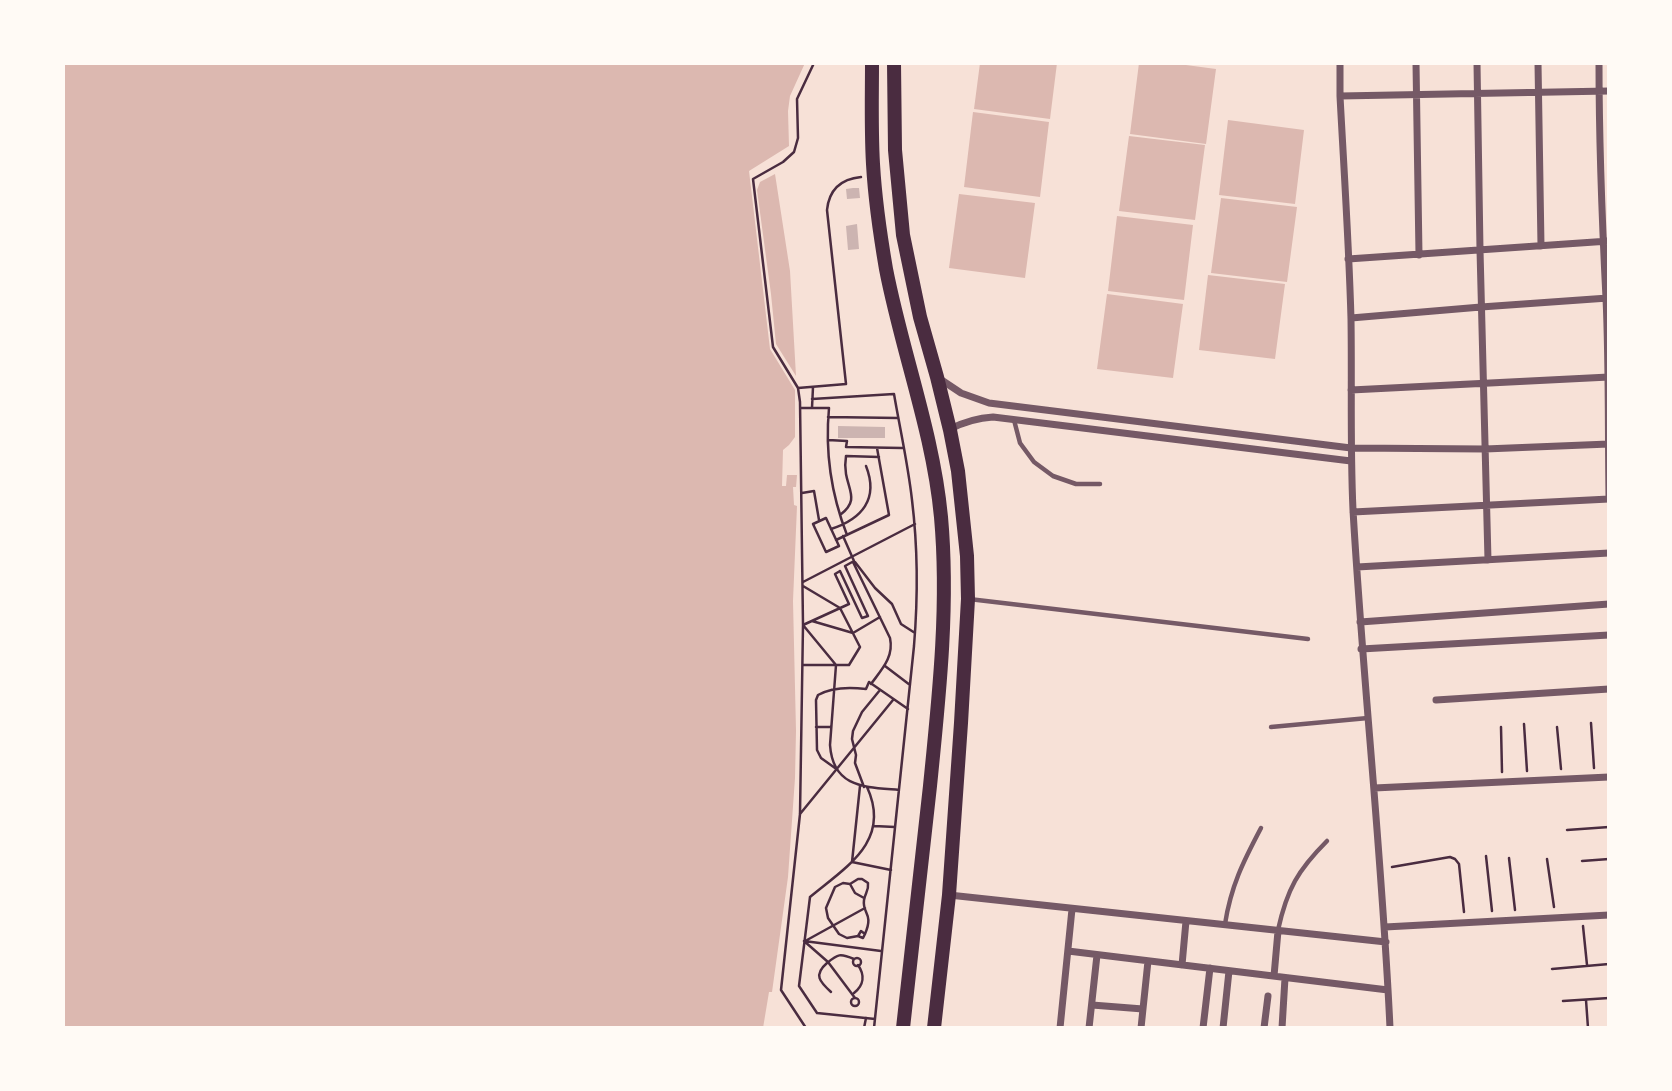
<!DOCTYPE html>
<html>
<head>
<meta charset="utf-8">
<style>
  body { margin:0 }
  #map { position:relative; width:1672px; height:1091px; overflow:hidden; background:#f7e1d7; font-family:"Public Sans",sans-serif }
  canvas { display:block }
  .frame { position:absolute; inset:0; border:65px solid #fffaf5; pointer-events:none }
</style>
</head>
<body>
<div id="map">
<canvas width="1672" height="1091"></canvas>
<div class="frame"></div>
</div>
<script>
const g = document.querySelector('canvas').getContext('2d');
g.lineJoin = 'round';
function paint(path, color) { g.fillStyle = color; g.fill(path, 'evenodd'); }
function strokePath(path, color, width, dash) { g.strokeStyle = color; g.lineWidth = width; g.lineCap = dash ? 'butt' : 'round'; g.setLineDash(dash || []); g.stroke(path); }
paint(new Path2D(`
  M63,63h742l-15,33 -2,15 1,35 -40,25 21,178 25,41v47l-6,8 -6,5 -1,36h4l1,-11h10l-1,12h-3l1,18 3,1 -4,95 3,130 -1,47 -7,99 -16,115h-3l-6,36h-700z
  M980,63h77l-7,56 -76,-10z
  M1139,63h32l45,6 -10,75 -76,-10z
  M973,112l76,10 -9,75 -76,-10z
  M1228,120l76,10 -9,74 -76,-9z
  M1129,136l76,9 -10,75 -76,-9z
  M775,174l15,97 6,105 -20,-32 -5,-50 -14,-104 3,-8z
  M959,194l76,9 -10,75 -76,-10z
  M1221,198l76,9 -10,75 -76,-9z
  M1117,216l76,9 -9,75 -76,-9z
  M1208,275l77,9 -10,75 -76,-9z
  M1107,294l76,10 -10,74 -76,-9z`), '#dcb8b0');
paint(new Path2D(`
  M853,188h6l1,10 -13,1 -1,-10z
  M857,224l2,25 -11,1 -2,-24z
  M838,426l47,1v11h-47z`), '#ccb4b1');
strokePath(new Path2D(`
  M798,388l48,-4 -19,-174c2,-20 14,-31 34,-33
  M812,399l82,-5c6,35 14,70 18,106 6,49 6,97 2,146l-40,382
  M800,408h29c-4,43 2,86 18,127
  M812,408l1,-21
  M828,417l70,1
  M828,440l19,1 -1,6 56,1
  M802,493l12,-2 5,29
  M840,515c19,-14 9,-24 6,-41 -1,-6 -1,-12 0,-18l33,1
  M826,518l13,28 -13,6 -13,-28z
  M831,529c31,-10 48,-30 35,-63
  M843,536l11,25 -9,5 23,50 -6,2 -22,-47 -5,3 14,30 -46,21 33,40 -6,80c3,43 35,42 69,45
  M836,540l53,-25 -12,-67
  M853,562l37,76c4,19 -8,31 -19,46
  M855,562l20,26 17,16 9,20 14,9
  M803,582l112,-58
  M812,621l41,12 27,-16
  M803,665h46l11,-18 -20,-39 -37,-22
  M885,666l25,19
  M1591,723l3,45
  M1524,724l3,47
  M816,727h14
  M1501,727l1,45
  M1557,727l4,42
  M835,768l-14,-10 -4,-8 -1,-50 2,-5c14,-8 32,-8 48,-6l3,-7 39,27
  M860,786l-8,76 39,8
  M864,787l-9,-24 1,-8 -4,-16 1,-8 9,-19 18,-22
  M867,787c25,54 -21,80 -57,110l-11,89 18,27 58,6
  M800,814l93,-114
  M874,826l21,1
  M1567,830l42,-3
  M1486,856l6,55
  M1509,858l6,52
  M1547,859l7,48
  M1582,861l27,-2
  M1392,867l58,-10 5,2 4,5 5,48
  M850,884l5,9 9,5
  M1583,926l4,39
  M861,931l4,3 -2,4 -5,-2z
  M858,936l-11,2 -8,-4 -11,-16 -2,-10 9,-21 8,-4 7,1 8,-5h4l6,4c1,8 -3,10 -4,17 -2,14 10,13 1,34
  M807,940l58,-32
  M804,941l77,10
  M804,941l24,21 27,36
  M853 962a4 4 0 1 1 8 0a4 4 0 1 1-8 0Z
  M1552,969l57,-5
  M831,992c-11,-10 -18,-17 -4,-29 11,-9 13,-10 27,-4
  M854,993c10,-8 11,-18 4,-28
  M851 1002a4 4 0 1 1 8 0a4 4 0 1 1-8 0Z
  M1586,1000l2,28
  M1563,1001l46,-3
  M806,1028l-25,-38 19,-176 3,-189 -3,-223 -2,-14 -25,-41 -20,-168 30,-17 11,-10 4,-14 -1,-39 17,-36
  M864,1028l2,-10`), '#4a2c40', 2.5);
strokePath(new Path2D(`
  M1014,420l6,23 14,19 19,14 23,8h24
  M969,599l339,40
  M1271,727l97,-9
  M1225,924c6,-38 18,-62 36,-96
  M1278,930c9,-41 20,-60 49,-89`), '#755966', 4.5);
strokePath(new Path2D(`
  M1340,63v33c4,75 9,149 11,223 1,64 -1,127 2,191 10,173 29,345 37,518
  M1416,63l3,192
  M1477,63l3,187 8,310
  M1538,63l3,183
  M1599,63c0,78 3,157 7,235 3,66 2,132 3,198
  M1340,96l269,-5
  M1348,259l261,-18
  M1351,318l130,-11 127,-9
  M940,379l21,14 28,10 362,45 134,1 124,-5
  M1351,390l258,-13
  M950,429c14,-7 27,-11 43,-12l358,44
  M1353,512l256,-13
  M1357,567l252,-14
  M1360,622l249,-18
  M1361,649l248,-14
  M1436,700l173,-11
  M1374,788l235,-11
  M949,895l437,47
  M1385,927l224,-12
  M1068,951l320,39
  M1182,965l4,-44
  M1274,976l4,-45
  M1092,1005l51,4
  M1060,1028l12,-119
  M1089,1028l8,-73
  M1141,1028l7,-67
  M1203,1028l7,-60
  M1223,1028l6,-57
  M1264,1028l4,-32
  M1282,1028l3,-50`), '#755966', 7);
strokePath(new Path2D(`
  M872,63c0,33 -1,67 1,101 2,35 7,70 13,105 16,83 47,163 55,248 8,89 -2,180 -11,269 -9,81 -18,161 -27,242
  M894,63l1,87 8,85 17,82 17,60 13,53 8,41 9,85 1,43 -7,124 -12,172 -15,133`), '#4a2c40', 14);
</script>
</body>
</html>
